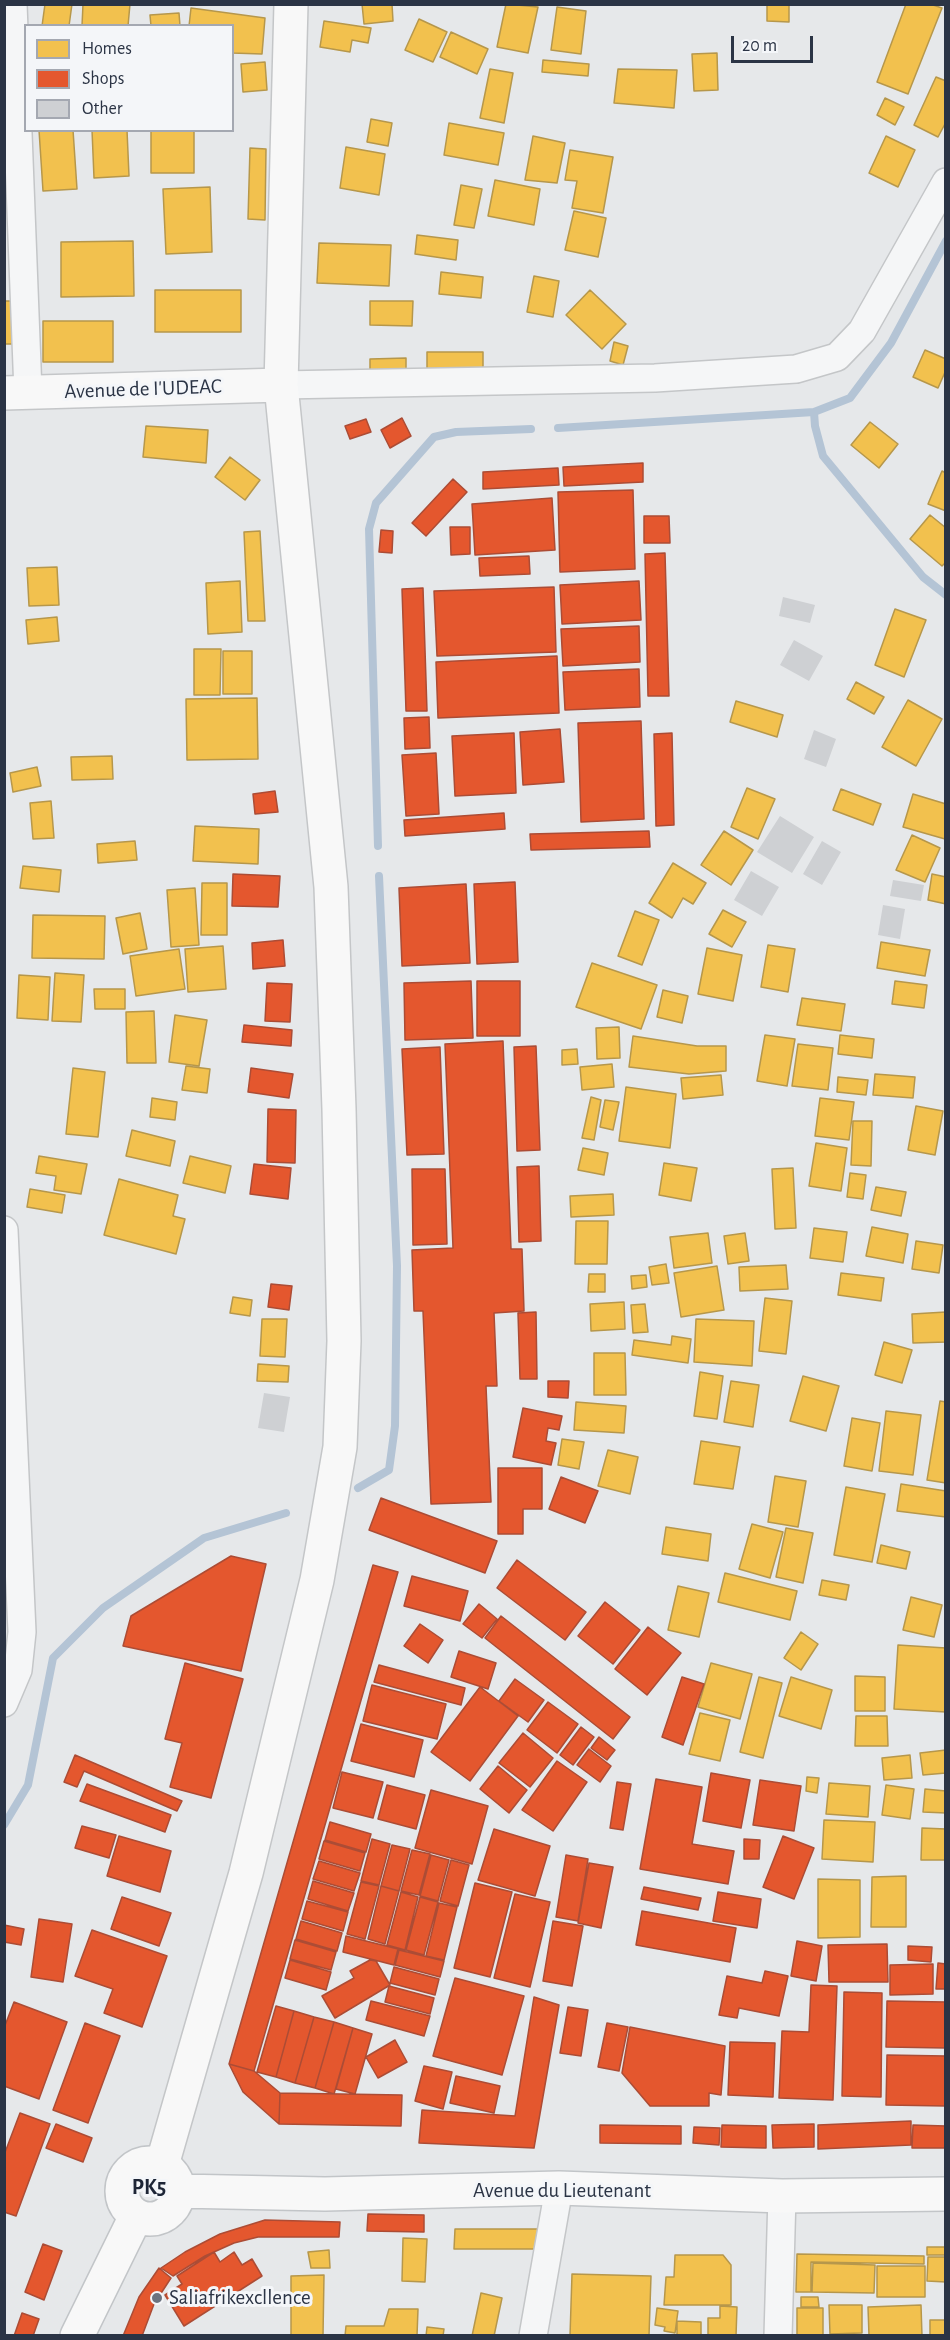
<!DOCTYPE html>
<html>
<head>
<meta charset="utf-8">
<style>
  body { margin:0 }
  #map { position:relative; width:950px; height:2340px; overflow:hidden; background:#e6e8ea; font-family:"Alegreya Sans",sans-serif }
  canvas { display:block }
  .frame { position:absolute; inset:0; border:6px solid #2b3445; pointer-events:none }
  .legend { position:absolute; left:24px; top:24px; width:210px; height:108px; box-sizing:border-box; background:#f4f6f9; border:2px solid #a4a8b1; margin:0; padding:8px 10px; list-style:none; font-size:18px; color:#2b3445 }
  .legend li { display:flex; align-items:center; gap:12px; height:30px }
  .legend b { width:30px; border:2px solid #a4a8b1 }
  .scale { position:absolute; left:731px; top:36px; width:82px; height:27px; box-sizing:border-box; border:3px solid #2b3445; border-top:0; padding-left:8px; font-size:18px; line-height:21px; white-space:nowrap; color:#2b3445; -webkit-text-stroke:4px #f4f6f9; paint-order:stroke }
</style>
</head>
<body>
<div id="map">
<canvas width="950" height="2340"></canvas>
<div class="frame"></div>
<ul class="legend">
<li><b style="height:16px;background:#f2c14e"></b>Homes</li>
<li><b style="height:16px;background:#e4572e"></b>Shops</li>
<li><b style="height:16px;background:#ced0d3"></b>Other</li>
</ul>
<div class="scale">20 m</div>
</div>
<script>
const g = document.querySelector('canvas').getContext('2d');
g.lineJoin = 'round';
function paint(path, color) { g.fillStyle = color; g.fill(path, 'evenodd'); }
function strokePath(path, color, width, dash) { g.strokeStyle = color; g.lineWidth = width; g.lineCap = dash ? 'butt' : 'round'; g.setLineDash(dash || []); g.stroke(path); }
function drawText(font, color, halo, rows, align = 'center') {
  g.font = font + ' "Alegreya Sans",sans-serif'; g.lineWidth = 6; g.setLineDash([]); g.textBaseline = 'middle'; g.strokeStyle = halo; g.fillStyle = color; for (const [text, x, y, turn = 0] of rows) {
    g.save(); g.translate(x, y); g.rotate((+turn || 0) * Math.PI / 180); g.textAlign = isNaN(turn) ? turn : align; if (halo) g.strokeText(text, 0, 0); g.fillText(text, 0, 0); g.restore();
  }
}
const homes = new Path2D(`
  M45,4h27l-3,22h-27z
  M83,4h47l-2,22h-46z
  M362,4h30l1,17 -29,3z
  M506,4l32,3 -10,46 -31,-6z
  M767,4h22v18l-22,-1z
  M906,4h24l12,4 -34,86 -31,-12z
  M557,7l29,4 -5,43 -30,-4z
  M191,8l74,10 -3,36 -30,-1v-27h-43z
  M179,13l1,13h-29l-1,-11z
  M419,19l28,13 -14,30 -28,-12z
  M324,21l47,7 -3,15 -16,-3 -2,12 -30,-5z
  M451,32l37,17 -11,25 -37,-17z
  M717,53l1,37 -24,1 -2,-37z
  M543,60l46,4 -1,12 -46,-4z
  M265,62l2,28 -24,2 -2,-28z
  M490,69l23,4 -9,50 -24,-5z
  M618,69l59,1 -3,38 -60,-5z
  M936,77l10,4v41l-8,15 -24,-12z
  M885,98l19,9 -9,18 -18,-10z
  M371,119l21,4 -4,23 -21,-4z
  M449,123l55,10 -6,32 -54,-10z
  M39,130h34l4,59 -34,2z
  M92,130h35l2,46 -35,2z
  M151,130h43v43h-43z
  M533,136l32,7 -8,40 -32,-3z
  M886,136l29,14 -17,37 -29,-14z
  M346,147l39,7 -6,41 -39,-7z
  M250,148l16,1 -1,71 -17,-1z
  M570,150l43,7 -10,56 -31,-5 5,-27 -12,-1z
  M495,180l45,9 -6,36 -46,-9z
  M461,185l21,4 -8,39 -20,-3z
  M210,187l2,65 -46,2 -3,-65z
  M574,211l32,7 -8,39 -33,-7z
  M417,235l41,5 -2,20 -41,-6z
  M133,241l1,55 -73,1v-55z
  M319,243l72,2 -2,41 -72,-3z
  M441,272l42,5 -2,21 -42,-4z
  M534,276l25,5 -6,36 -26,-5z
  M155,290h86v42h-86z
  M590,290l36,34 -24,25 -36,-34z
  M4,301h9l1,43h-10z
  M370,301h43l-1,25 -42,-1z
  M43,321h70v41h-70z
  M614,342l14,4 -5,19 -13,-4z
  M925,350l21,9v11l-8,18 -25,-11z
  M427,352h56v22l-56,1z
  M406,358v20l-36,1v-20z
  M870,422l28,22 -19,24 -28,-23z
  M146,426l62,4 -2,33 -63,-6z
  M230,457l30,23 -15,20 -30,-23z
  M942,471l4,2v38l-18,-7z
  M930,515l16,13v34l-4,4 -32,-27z
  M260,531l5,90h-17l-4,-89z
  M57,567l2,38 -30,1 -2,-38z
  M240,581l2,51 -34,2 -2,-51z
  M895,609l31,11 -22,57 -29,-12z
  M57,617l2,24 -31,3 -2,-24z
  M194,649h27l-1,46h-26z
  M223,651h29v43h-29z
  M856,682l28,15 -10,17 -27,-15z
  M257,698l1,61 -71,1 -1,-61z
  M908,700l34,19 -26,47 -34,-19z
  M736,701l47,14 -6,22 -47,-15z
  M112,756l1,23 -41,1 -1,-23z
  M37,767l4,19 -28,6 -3,-19z
  M747,788l28,11 -17,40 -27,-12z
  M841,789l40,15 -8,21 -40,-15z
  M913,794l33,10 -1,35 -42,-12z
  M51,801l3,37 -21,1 -3,-36z
  M195,826l64,3 -1,35 -65,-3z
  M724,831l29,19 -22,35 -30,-20z
  M912,835l28,13 -15,34 -29,-12z
  M135,841l2,19 -39,3 -1,-19z
  M673,863l33,20 -13,21 -10,-6 -11,20 -23,-15z
  M23,866l38,4 -2,22 -39,-4z
  M932,874l14,3v27l-18,-4z
  M202,883h25v52h-26z
  M195,888l4,57 -28,2 -4,-57z
  M723,910l23,12 -14,25 -23,-13z
  M635,911l24,9 -17,45 -24,-9z
  M140,913l7,36 -24,5 -7,-36z
  M33,915l72,1 -1,43 -72,-1z
  M881,942l49,8 -5,26 -48,-8z
  M768,945l27,4 -7,43 -27,-5z
  M223,946l3,43 -38,3 -3,-43z
  M707,948l35,7 -9,46 -35,-7z
  M179,949l6,40 -49,7 -6,-40z
  M592,963l65,22 -16,44 -65,-22z
  M55,973l29,2 -3,47 -29,-1z
  M19,975l31,2 -2,43 -31,-2z
  M895,981l32,4 -3,23 -32,-4z
  M94,989h31v20h-30z
  M663,990l25,6 -6,27 -25,-6z
  M802,998l43,6 -4,27 -44,-6z
  M154,1011l2,52h-29l-1,-51z
  M175,1015l32,5 -8,46 -30,-4z
  M619,1027l1,31 -23,1 -1,-31z
  M765,1035l30,4 -8,47 -30,-5z
  M840,1035l34,4 -2,19 -34,-4z
  M633,1036l64,10h29v25l-37,3 -60,-7z
  M798,1044l35,4 -5,42 -36,-4z
  M577,1049l1,15 -16,1v-15z
  M612,1064l2,23 -32,3 -2,-23z
  M186,1066l24,3 -3,24 -25,-3z
  M73,1068l32,4 -7,65 -32,-3z
  M875,1074l40,3 -2,21 -40,-3z
  M721,1075l2,20 -40,4 -2,-21z
  M838,1077l30,3 -2,15 -29,-3z
  M626,1087l50,7 -6,54 -51,-7z
  M591,1097l10,3 -7,40 -12,-2z
  M152,1098l25,4 -2,18 -25,-3z
  M820,1098l34,4 -5,38 -34,-4z
  M605,1100l14,2 -6,28 -13,-3z
  M916,1106l27,5 -8,44 -27,-5z
  M853,1121h19l-1,45 -20,-1z
  M132,1130l43,11 -5,25 -44,-10z
  M816,1143l31,5 -6,43 -32,-5z
  M583,1148l25,5 -4,22 -26,-5z
  M39,1156l48,8 -6,30 -27,-4 2,-14 -20,-3z
  M190,1156l41,10 -6,27 -42,-10z
  M664,1163l33,5 -6,33 -32,-6z
  M793,1168l3,60 -21,1 -3,-60z
  M850,1173l16,2 -3,24 -16,-2z
  M119,1179l59,16 -5,21 12,3 -9,35 -72,-19z
  M876,1187l30,5 -5,24 -30,-6z
  M30,1189l35,6 -3,18 -35,-6z
  M613,1194l1,21 -43,2 -1,-21z
  M576,1221h32l-1,43h-32z
  M872,1227l36,7 -5,29 -37,-7z
  M814,1228l33,4 -4,30 -33,-4z
  M708,1233l4,30 -38,5 -4,-31z
  M745,1233l4,28 -21,3 -4,-28z
  M916,1241l27,4 -4,28 -27,-4z
  M666,1264l3,19 -17,2 -3,-18z
  M786,1265l2,24 -48,2 -1,-24z
  M717,1266l7,44 -43,7 -7,-44z
  M841,1273l43,5 -3,23 -43,-6z
  M589,1274h16v18h-17z
  M646,1275l1,12 -15,2 -1,-13z
  M233,1297l19,3 -2,16 -20,-3z
  M765,1298l27,3 -6,53 -27,-3z
  M624,1302l1,27 -34,2 -1,-27z
  M645,1304l3,28 -15,1 -2,-28z
  M946,1312v30l-33,1 -1,-29z
  M262,1319h25l-2,38 -25,-1z
  M696,1319l58,2 -2,45 -58,-4z
  M672,1336l19,3 -3,24 -56,-8 2,-15 37,5z
  M884,1342l28,8 -10,33 -27,-8z
  M594,1353h31l1,42h-32z
  M258,1364l31,2 -1,16 -31,-1z
  M700,1372l23,4 -6,43 -23,-3z
  M803,1376l36,10 -13,45 -36,-10z
  M731,1381l28,4 -6,42 -29,-5z
  M940,1401l6,1v81l-19,-3z
  M576,1402l50,4 -2,27 -50,-3z
  M886,1411l35,4 -8,60 -34,-4z
  M852,1418l28,5 -8,48 -28,-5z
  M562,1439l22,3 -5,27 -21,-4z
  M701,1441l39,6 -7,42 -39,-5z
  M608,1450l30,7 -8,37 -32,-8z
  M775,1476l31,5 -8,46 -30,-5z
  M901,1484l45,7v26l-49,-6z
  M846,1487l39,7 -13,68 -38,-7z
  M752,1524l31,8 -13,46 -31,-9z
  M666,1527l45,7 -3,27 -46,-7z
  M786,1528l27,5 -10,50 -27,-6z
  M881,1545l29,7 -4,17 -29,-6z
  M725,1573l72,18 -7,29 -72,-18z
  M822,1580l27,5 -3,15 -27,-5z
  M678,1586l31,7 -10,44 -31,-7z
  M911,1597l31,8 -8,32 -31,-7z
  M801,1632l17,12 -17,26 -17,-12z
  M898,1645l48,3v64l-52,-3z
  M711,1663l41,11 -12,45 -42,-12z
  M855,1676l30,1v34h-30z
  M759,1677l23,6 -19,75 -23,-6z
  M791,1677l41,13 -11,39 -42,-13z
  M700,1713l30,7 -10,41 -31,-7z
  M856,1716h31l1,30h-33z
  M946,1750v23l-23,2 -3,-22z
  M910,1755l2,23 -28,2 -2,-22z
  M807,1777l12,1 -2,15 -11,-2z
  M829,1783l41,3 -2,31 -42,-3z
  M886,1785l28,4 -4,30 -28,-4z
  M925,1789l21,2v22l-23,-1z
  M824,1820l51,2 -2,40 -51,-3z
  M922,1828l24,1v31h-25z
  M906,1876v51h-35l1,-50z
  M818,1879l42,1v57l-42,1z
  M455,2229h84v20h-85z
  M403,2238l24,1 -2,43 -23,-1z
  M927,2247h19v8h-19z
  M329,2250l1,18h-19l-3,-16z
  M797,2254l127,2v8l-113,-2v30h-15z
  M675,2255h48l8,10v40h-67l2,-28h8z
  M928,2257h18v25l-19,-1z
  M813,2263l62,2 -1,28 -62,-1z
  M877,2266h48v31h-48z
  M572,2274l79,2 -2,60h-79z
  M324,2275l-1,61h-32v-60z
  M481,2293l21,5 -8,38h-22z
  M801,2297h17l1,10h-18z
  M829,2305h33v28l-32,1z
  M921,2305l1,31h-53l-1,-29z
  M720,2306l17,1 -1,29h-28v-18h12z
  M657,2308l21,3 -3,22 -11,-2 1,-4 -10,-2z
  M797,2308h26v27h-26z
  M389,2309h29l-1,27h-72l1,-10h38z
  M930,2320h16v15l-16,1z
  M677,2321l24,1v14h-33l9,-1z
  M427,2327l17,2 -1,7h-17z`);
paint(homes, '#f2c14e');
strokePath(homes, '#b6974b', 1.5);
const shops = new Path2D(`
  M402,418l9,18 -21,12 -9,-18z
  M366,419l5,13 -21,7 -5,-13z
  M643,463v19l-79,4 -1,-19z
  M558,468l1,17 -76,4v-17z
  M453,479l14,13 -41,44 -14,-13z
  M633,490l2,79 -75,3 -2,-80z
  M552,498l3,52 -80,5 -3,-51z
  M644,516h25l1,27h-26z
  M450,527h20v27l-19,1z
  M381,530l12,1 -1,22 -13,-1z
  M665,553l4,143h-21l-3,-142z
  M529,556l1,18 -50,2 -1,-18z
  M639,581l2,39 -79,4 -2,-39z
  M554,587l2,65 -119,4 -3,-65z
  M423,588l4,123h-21l-4,-122z
  M639,626l1,36 -77,4 -2,-37z
  M557,656l2,57 -121,5 -2,-56z
  M639,669l1,38 -75,3 -2,-38z
  M429,717l1,31 -25,1 -1,-31z
  M641,721l3,98 -63,3 -3,-99z
  M560,729l4,53 -41,3 -3,-53z
  M514,733l2,60 -61,3 -3,-60z
  M672,733l2,92 -18,1 -2,-92z
  M436,753l3,61 -33,2 -4,-61z
  M275,791l3,21 -23,2 -2,-20z
  M504,813l1,16 -100,7 -1,-16z
  M649,831l1,16 -119,3 -1,-16z
  M233,874l47,2 -2,31 -46,-1z
  M515,882l3,80 -41,2 -3,-80z
  M466,884l4,79 -68,3 -3,-78z
  M283,940l2,26 -32,3 -1,-26z
  M471,981l2,57 -68,2 -1,-57z
  M477,981h43v55h-43z
  M267,983l25,1 -2,38 -25,-1z
  M244,1025l48,5 -1,16 -49,-4z
  M503,1041l8,208h11l2,62 -30,2 3,73h-11l5,116 -60,2 -8,-193h-9l-2,-61 41,-2 -8,-204z
  M536,1046l4,104 -23,1 -3,-104z
  M440,1047l4,107 -37,1 -5,-106z
  M251,1068l42,6 -4,24 -41,-6z
  M268,1109l28,1 -1,53 -28,-1z
  M254,1164l37,4 -3,31 -38,-5z
  M539,1166l2,75 -22,1 -2,-75z
  M412,1169h33l2,75 -34,1z
  M271,1284l21,2 -3,24 -21,-3z
  M536,1312l1,67h-17l-2,-66z
  M548,1381h21l-1,17 -20,-1z
  M523,1408l39,8 -3,14 -11,-2 -2,13 10,2 -5,22 -38,-8z
  M498,1468h44v41h-19v25h-25z
  M561,1477l37,14 -13,32 -36,-14z
  M381,1498l116,43 -12,32 -116,-43z
  M231,1556l35,8 -25,107 -118,-25 8,-30z
  M517,1560l69,52 -21,28 -68,-52z
  M373,1565l25,7 -144,499 -25,-7z
  M412,1576l56,15 -8,30 -56,-15z
  M605,1602l35,28 -27,34 -35,-28z
  M479,1604l18,15 -15,19 -19,-14z
  M501,1616l129,101 -17,22 -128,-101z
  M420,1624l23,16 -15,23 -24,-17z
  M648,1627l33,26 -34,42 -32,-26z
  M459,1651l37,12 -8,26 -37,-12z
  M185,1663l58,16 -32,119 -41,-11 12,-44 -17,-4z
  M379,1665l86,23 -4,17 -87,-23z
  M682,1677l22,7 -21,61 -21,-8z
  M515,1679l29,21 -16,22 -29,-21z
  M372,1685l74,19 -9,35 -74,-18z
  M480,1687l38,29 -48,65 -39,-29z
  M548,1702l30,22 -21,29 -30,-23z
  M361,1724l62,16 -9,37 -63,-16z
  M581,1727l13,10 -21,28 -13,-10z
  M523,1733l30,25 -23,29 -31,-24z
  M599,1737l16,13 -8,10 -16,-12z
  M589,1749l22,17 -11,16 -23,-17z
  M75,1755l107,46 -5,10 -93,-40 -7,16 -13,-5z
  M557,1761l30,21 -34,49 -31,-21z
  M498,1766l29,24 -18,23 -29,-24z
  M342,1772l41,10 -10,36 -40,-10z
  M711,1773l39,7 -9,48 -38,-7z
  M656,1779l46,8 -10,57 42,7 -6,33 -88,-15z
  M760,1780l41,6 -7,45 -41,-6z
  M617,1782l14,2 -8,46 -13,-2z
  M87,1784l84,31 -6,17 -85,-31z
  M387,1785l38,10 -9,34 -38,-10z
  M431,1790l57,16 -16,58 -57,-16z
  M330,1822l41,12 -5,18 -41,-12z
  M82,1826l34,9 -7,23 -34,-10z
  M494,1829l56,17 -15,50 -57,-16z
  M119,1836l52,15 -11,41 -53,-16z
  M783,1836l31,12 -20,51 -31,-12z
  M372,1839l18,5 -11,41 -18,-4z
  M744,1839l16,1 -1,19h-15z
  M324,1841l41,12 -5,18 -41,-12z
  M392,1845l18,4 -11,42 -18,-5z
  M412,1850l18,4 -11,41 -18,-4z
  M431,1855l18,5 -11,41 -18,-5z
  M566,1855l22,4 -10,62 -22,-4z
  M451,1860l18,5 -11,41 -18,-5z
  M319,1861l41,12 -6,18 -41,-12z
  M589,1863l24,4 -12,61 -23,-5z
  M313,1881l41,12 -6,18 -40,-12z
  M361,1882l18,4 -14,53 -18,-5z
  M475,1883l37,9 -22,85 -36,-9z
  M381,1886l18,5 -14,53 -17,-5z
  M644,1887l57,11 -3,12 -57,-11z
  M401,1892l17,5 -13,53 -18,-5z
  M718,1892l43,7 -4,29 -44,-7z
  M515,1894l35,8 -20,85 -36,-9z
  M122,1897l49,16 -12,33 -48,-17z
  M420,1897l18,5 -14,53 -18,-5z
  M307,1901l41,11 -5,19 -41,-12z
  M439,1903l18,4 -13,53 -18,-4z
  M642,1911l94,17 -6,34 -94,-17z
  M39,1919l33,5 -9,58 -32,-5z
  M301,1921l41,12 -5,18 -41,-12z
  M553,1921l30,5 -11,60 -29,-5z
  M4,1925l20,4 -3,16 -17,-3z
  M92,1930l75,26 -25,71 -38,-14 9,-24 -38,-13z
  M346,1936l52,13 -4,16 -51,-13z
  M295,1940l41,12 -5,18 -41,-11z
  M797,1941l25,5 -6,35 -25,-5z
  M887,1944l1,38h-59l-1,-37z
  M908,1946l24,1 -1,15 -23,-2z
  M399,1950l45,11 -4,16 -45,-12z
  M290,1960l41,12 -5,18 -41,-12z
  M370,1960l6,1 14,24 -55,33 -13,-22 32,-18 -4,-7z
  M938,1963l8,1v25h-10z
  M933,1964v30l-43,1v-30z
  M394,1967l45,12 -4,16 -45,-12z
  M765,1971l23,5 -9,40 -40,-8 -2,10 -18,-3 8,-39 35,7z
  M455,1978l69,18 -22,79 -69,-19z
  M811,1985l26,1 -4,114 -54,-2 3,-67 27,1z
  M389,1986l45,12 -4,16 -45,-12z
  M844,1992l38,1 -1,104 -39,-1z
  M534,1997l25,8 -25,143 -115,-5 3,-33 93,6z
  M371,2001l59,15 -6,20 -58,-16z
  M887,2001l59,1v46l-60,-1z
  M14,2002l53,20 -28,77 -35,-13v-58z
  M276,2006l18,5 -18,66 -19,-5z
  M568,2007l20,3 -7,46 -21,-3z
  M294,2011l20,6 -19,66 -19,-6z
  M314,2017l20,5 -19,66 -20,-5z
  M334,2022l19,6 -19,66 -19,-6z
  M85,2023l35,13 -32,87 -35,-13z
  M607,2023l21,4 -9,44 -21,-4z
  M630,2027l95,19 -4,49 -12,-2v13h-59l-28,-33z
  M353,2028l19,6 -17,60 -19,-5z
  M395,2040l12,22 -29,16 -12,-21z
  M730,2042l45,1 -2,54 -45,-2z
  M887,2055l59,1v50l-60,-1z
  M229,2064l25,7 26,22 -1,31 -36,-32z
  M424,2066l28,6 -9,37 -28,-8z
  M456,2076l44,10 -6,27 -44,-10z
  M280,2093l122,2 -1,31 -122,-2z
  M20,2113l30,11 -34,92 -12,-4v-57z
  M911,2121v24l-93,4v-24z
  M56,2124l36,14 -9,24 -37,-14z
  M814,2124v23l-41,1 -1,-23z
  M600,2125l81,1v18l-81,-1z
  M722,2125l44,1v22l-45,-1z
  M913,2125l33,1v22h-34z
  M694,2127l26,1 -1,17 -26,-2z
  M368,2214l56,1v17l-57,-1z
  M265,2220l75,2 -1,15h-81l-24,6 -29,13 -32,20 -12,-8 24,-16 35,-18z
  M43,2244l19,7 -18,49 -19,-8z
  M214,2252l6,10 14,-10 8,13 10,-6 10,17 -78,50 -19,-31 17,-11 -5,-8z
  M159,2268l12,10 -17,26 -12,32h-19l16,-39z
  M22,2313l17,6 -6,17h-19z`);
paint(shops, '#e4572e');
strokePath(shops, '#ac4c35', 1.5);
strokePath(new Path2D(`
  M814,412l1,14 8,30 100,121 23,18
  M558,428l256,-16 36,-14 41,-55 55,-102
  M378,846l-9,-317 7,-26 58,-66 22,-5 75,-3
  M358,1488l31,-18 6,-44 2,-160 -18,-390
  M4,1825l24,-40 25,-127 50,-50 101,-70 82,-25`), '#b4c4d5', 8);
paint(new Path2D(`
  M783,597l32,8 -5,18 -31,-7z
  M794,640l29,16 -14,25 -29,-16z
  M814,730l22,9 -10,28 -22,-8z
  M780,816l34,21 -22,36 -35,-21z
  M822,841l19,11 -19,33 -19,-11z
  M751,871l28,16 -17,29 -28,-16z
  M893,880l31,5 -3,16 -31,-5z
  M883,905l22,4 -5,30 -22,-4z
  M264,1393l26,4 -6,35 -26,-4z`), '#ced0d3');
const minor = new Path2D(`
  M13,4l15,388
  M281,385l374,-7 141,-9 41,-12 25,-26 84,-149
  M4,1230l18,402 -4,38 -14,33
  M533,2336l26,-148
  M778,2336l4,-140`);
const secondary = new Path2D(`
  M4,393l277,-8
  M162,2165l84,-292 71,-293 23,-133 4,-106 -5,-232 -8,-222 -50,-502 10,-381`);
const primary = new Path2D(`
  M122 2191a28 28 0 1 1 56 0a28 28 0 1 1-56 0Z
  M178,2191l147,3 234,-6 223,8 164,-2
  M77,2336l59,-120`);
strokePath(minor, '#c4c6c8', 30);
strokePath(secondary, '#c4c6c8', 36);
strokePath(primary, '#c2c5c8', 36);
strokePath(minor, '#f5f6f7', 27);
strokePath(secondary, '#f8f8f8', 33);
strokePath(primary, '#f8f8f8', 33);
for (const [x, y, r, color] of [
  [157,2298,6,"#6c737f"]
]) { const dot = new Path2D(); dot.arc(x, y, r, 0, 2 * Math.PI); g.fillStyle = color; g.fill(dot); strokePath(dot, '#f4f6f9', 2); }
drawText('21px', '#2b3445', '#f4f6f9', [
  ["Avenue de I'UDEAC",143,389,-2],
  ["Avenue du Lieutenant",562,2191]
]);
drawText('21px', '#2b3445', '#f4f6f9', [
  ["Saliafrikexcllence",169,2298]
], 'left');
drawText('bold 22px', '#1d2536', '#f4f6f9', [
  ["PK5",149,2187]
]);
</script>
</body>
</html>
